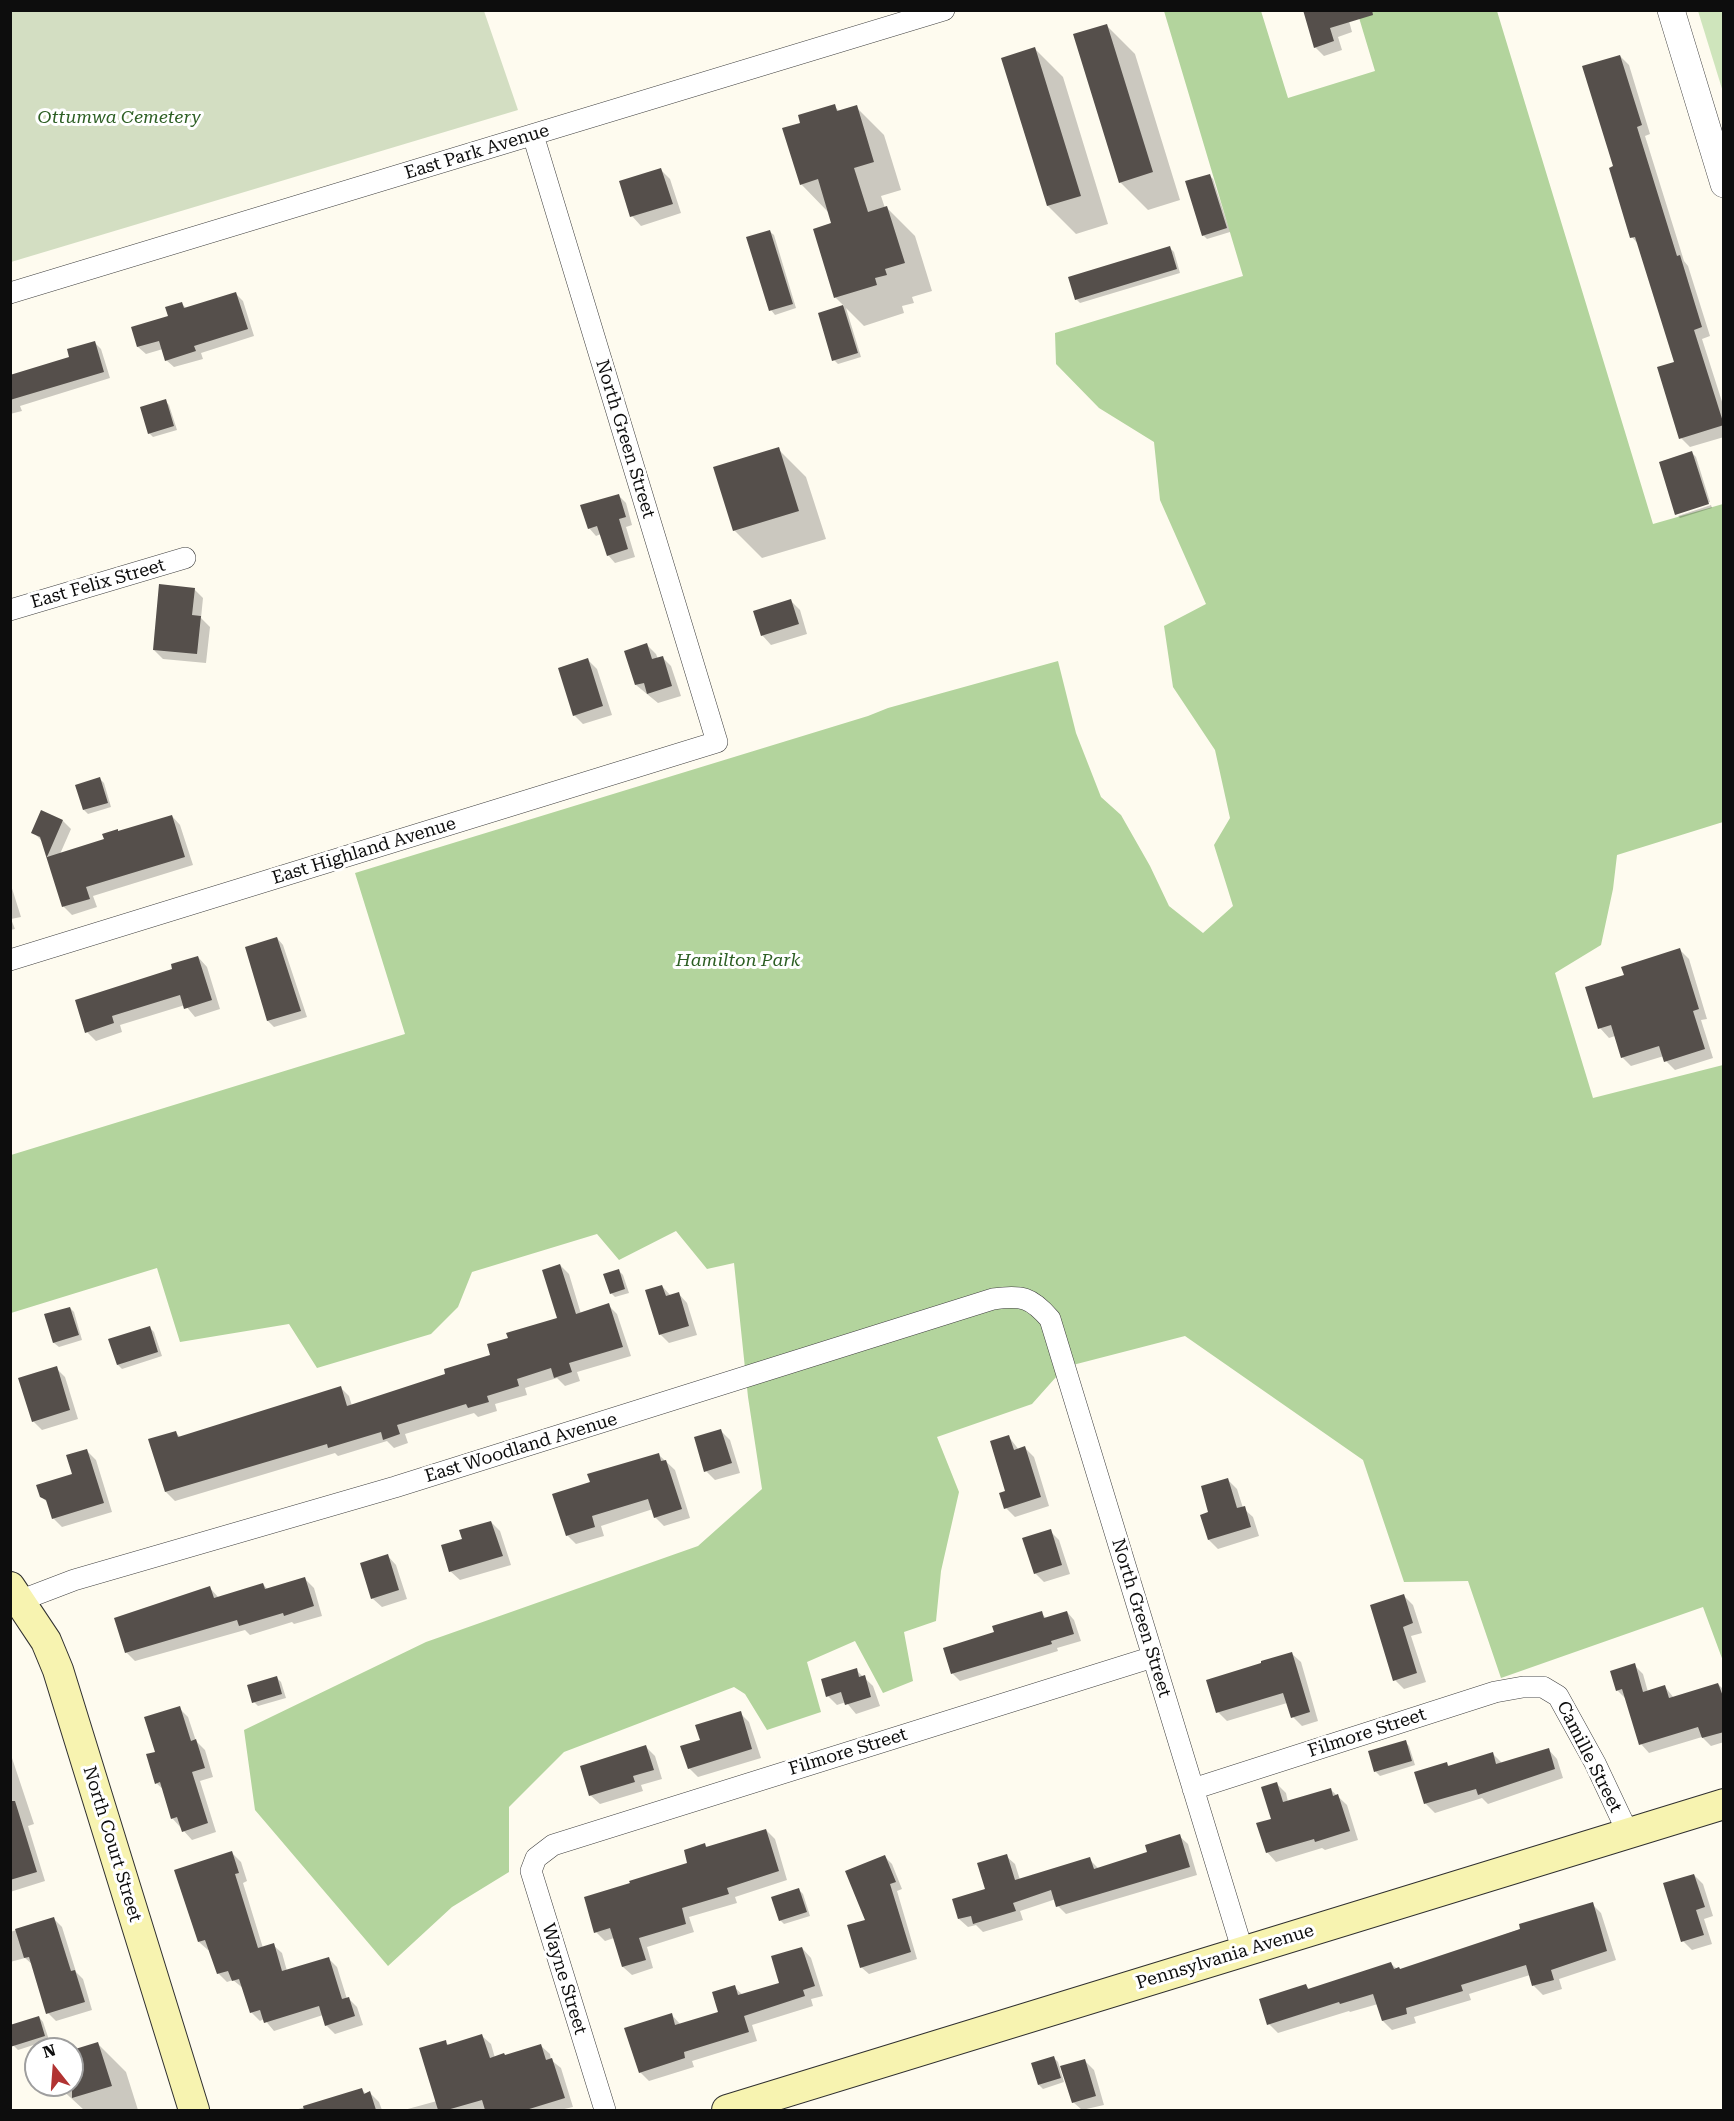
<!DOCTYPE html>
<html>
<head>
<meta charset="utf-8">
<style>
  body { margin:0 }
  #map { position:relative; width:1734px; height:2121px; overflow:hidden; background:#fefbef; font-family:"Roboto Serif",serif }
  canvas { display:block }
  .frame { position:absolute; inset:0; border:12px solid #0d0d0d; pointer-events:none }
  .north { position:absolute; left:24px; top:2037px; width:60px; height:60px; box-sizing:border-box; background:#fff; border:2px solid #9e9e9e; border-radius:50%; rotate:343deg; font-size:16px; font-weight:700; line-height:24px; text-align:center; color:#0d0d0d }
  .north::after { content:''; display:block; margin:auto; width:21px; height:27px; background:#b13332; clip-path:polygon(50% 0,100% 100%,50% 72%,0 100%) }
</style>
</head>
<body>
<div id="map">
<canvas width="1734" height="2121"></canvas>
<div class="frame"></div>
<div class="north">N</div>
</div>
<script>
const g = document.querySelector('canvas').getContext('2d');
g.lineJoin = 'round';
function paint(path, color) { g.fillStyle = color; g.fill(path, 'evenodd'); }
function strokePath(path, color, width, dash) { g.strokeStyle = color; g.lineWidth = width; g.lineCap = dash ? 'butt' : 'round'; g.setLineDash(dash || []); g.stroke(path); }
function drawText(font, color, halo, rows, align = 'center') {
  g.font = font + ' "Roboto Serif",serif'; g.lineWidth = 6; g.setLineDash([]); g.textBaseline = 'middle'; g.strokeStyle = halo; g.fillStyle = color; for (const [text, x, y, turn = 0] of rows) {
    g.save(); g.translate(x, y); g.rotate((+turn || 0) * Math.PI / 180); g.textAlign = isNaN(turn) ? turn : align; if (halo) g.strokeText(text, 0, 0); g.fillText(text, 0, 0); g.restore();
  }
}
paint(new Path2D(`
  M1698,11h25v81z`), '#cfe5bc');
paint(new Path2D(`
  M1164,11h97l27,87 87,-27 -18,-60h140l156,513 70,-20v318l-106,33 -4,34 -12,56 -46,28 38,125 130,-33v596l-20,-54 -202,71 -33,-97 -64,1 -41,-122 -178,-124 -120,31 -33,37 -95,33 22,55 -18,79 -5,50 -32,11 9,49 -30,12 -28,-52 -48,21 14,50 -54,18 -22,-36 -11,-7 -170,65 -55,55v65l-57,35 -64,59 -133,-156 -11,-80 182,-88 272,-96 64,-57 -14,-92 -14,-134 -27,6 -31,-38 -57,29 -22,-26 -125,38 -14,35 -27,27 -114,34 -28,-44 -109,18 -23,-74 -146,45v-158l394,-121 -50,-161 513,-157 20,-8 170,-47 18,72 25,64 20,18 29,51 19,40 34,27 30,-27 -19,-61 16,-27 -15,-68 -42,-63 -9,-61 42,-22 -46,-104 -6,-58 -55,-34 -43,-44 -1,-31 188,-57z`), '#b3d49d');
paint(new Path2D(`
  M11,10l473,1 34,99 -507,152z`), '#d3dec2');
paint(new Path2D(`
  M1304,10h42l6,22 -14,5 4,13 -18,6 -9,-9z
  M1107,26l28,28 45,146 -32,10 -28,-28z
  M1035,49l28,28 45,147 -32,10 -28,-28z
  M1620,56l9,9 21,69 -5,2 39,125 4,5 22,70 -8,3 22,69v29l-34,10 -9,-9 -6,-75 -37,-119 -6,-7 -17,-70z
  M834,106l6,6 16,-5 28,28 17,55 -20,6 4,12h2l28,28 17,55 -20,6 2,6 -12,3 2,7 -40,13 -18,-18 15,49 -23,7 -4,-4 -15,-46 25,-8 -8,-8 -21,-68 18,-6 -4,-11 -28,-29 1,-60z
  M661,170l9,9 11,34 -40,13 -9,-10z
  M1209,175l4,4 17,53 -23,7 -4,-4z
  M769,231l5,4 22,73 -21,7 -4,-5z
  M1170,248l4,4 6,21 -100,30 -4,-4z
  M236,294l7,7 11,35 -53,17 2,6 -29,8 -8,-7 -3,-11 -17,5 -8,-7 -5,-19 37,-11 12,-13 5,5z
  M94,342l7,7 9,29 -90,28 2,5 -12,3v-38l61,-18z
  M165,401l4,4 8,25 -24,7 -4,-4z
  M778,449l28,28 20,62 -64,19 -28,-28z
  M1692,453l4,4 14,45 -33,11v2l-16,-52z
  M618,495l8,8 6,22 -6,2 9,30 -20,6 -7,-8 -7,-21 -5,2 -7,-8z
  M1711,505l1,3 -32,10 -2,-2z
  M194,589l9,9 -2,20 9,9 -4,36 -43,-4 -9,-9z
  M791,601l9,9 7,24 -36,11 -9,-10z
  M647,645l9,9 2,5 4,-2 9,9 10,30 -23,7 -22,-18z
  M588,660l9,9 15,46 -29,9 -9,-9z
  M100,779l4,4 7,24 -23,7 -4,-4z
  M172,816l8,9 13,40 -100,31 4,11 -25,8 -8,-8 -21,-65 -10,-10 30,-11 8,8 -11,25 45,-14 14,-8z
  M10,882l11,35 -10,2 4,10 -5,1z
  M277,938l6,7 24,72 -33,10 -6,-6z
  M1680,950l9,9 18,60 -6,1 12,38 -38,12 -9,-9 -2,-5 -33,10 -9,-9 -7,-21 -6,2 -9,-10 26,-52z
  M198,957l9,10 13,42 -25,8 -10,-12 -65,20 2,7 -26,9 -9,-9 87,-62z
  M560,1265l9,9 12,40 27,-9 9,9 14,42 -54,16 3,9 -15,5 -8,-8 -32,10 2,7 -32,9 2,7 -19,6 -4,-4 -69,21 3,9 -14,5 -7,-7 -49,15 -3,-3 -160,48 -9,-9 9,-60 6,6 159,-51 9,9 3,10 95,-31 45,-19 18,-17 49,-20z
  M619,1271l4,4 6,18 -14,4 -4,-4z
  M662,1286l9,10 7,-3 9,10 10,32 -28,8 -9,-9z
  M70,1308l4,4 8,28 -23,7 -5,-4 -8,-28z
  M150,1328l4,4 8,24 -40,13 -4,-4 -8,-25z
  M56,1368l9,9 13,42 -36,11 -9,-9z
  M721,1431l9,9 10,33 -25,7 -9,-9z
  M1009,1437l10,13 6,-2 9,9 15,49 -34,11 -9,-9z
  M87,1451l9,9 16,52 -50,15 -9,-9 -5,-15 -7,-7 33,-21z
  M659,1455l16,15 15,48 -26,8 -9,-9 -2,-8 -52,17 3,10 -28,8 -9,-9z
  M1228,1480l9,9 6,19 10,9 6,19 -41,13 -9,-9 1,-27z
  M491,1522l9,9 11,34 -51,15 -10,-9 14,-31z
  M1050,1531l9,9 11,34 -26,8 -9,-9z
  M387,1555l9,10 11,34 -25,8 -10,-9z
  M305,1579l9,9 8,28 -28,8 -2,-2 -42,13 -5,-5 -110,31 -9,-9 83,-65 10,11 44,-14 5,6z
  M1404,1596l9,9 9,28 -11,3 15,46 -22,7 -9,-9z
  M1067,1612l7,8 7,21 -24,7 1,3 -98,30 -7,-7 -8,-25 51,-16 45,-20 6,6z
  M1291,1653l10,9 17,59 -16,5 -9,-9 -6,-14 -60,18 -9,-9z
  M1634,1665l9,9 5,18 17,-5 9,11 44,-14 6,6v52l-13,4 -9,-9 -53,16 -8,-9 -15,-45 -9,-9z
  M856,1670l17,16 7,20 -24,8 -10,-12 -9,3 -9,-9z
  M277,1678l4,4 5,16 -28,8 -4,-4z
  M179,1708l9,9 8,24 9,9 8,27 -13,4 16,51 -24,8 -20,-22 -8,-28 -8,-7 1,-30z
  M740,1713l9,9 12,36 -63,19 -9,-9 13,-27z
  M1405,1742l4,4 6,19 -35,11 -4,-4 -6,-20z
  M646,1747l9,9 7,23 -21,6 2,6 -43,13 -10,-9z
  M1548,1749l9,10 6,19 -75,26 -6,-6 -47,15 -9,-9 -10,-31 31,-9 3,3 43,-13 9,9z
  M10,1752l24,72 -6,2 17,55 -35,11z
  M1277,1784l9,9 2,9 42,-13 17,16 11,35 -33,10 -3,-2 -46,14 -9,-10z
  M766,1830l9,9 12,41 -52,17 2,6 -48,14 5,15 -47,15 6,21 -21,7 -9,-8 -9,-29 -9,3 -9,-9 93,-68 16,-19 3,3z
  M1179,1836l9,8 9,31 -131,39 -8,-8 -2,-7 -36,12 3,9 -40,12 -7,-7 -8,2 -9,-8 28,-29 19,-34 9,8 5,16 69,-21 10,10 50,-16z
  M232,1853l9,9 6,19 -4,2 20,65 10,-3 9,8 5,18 41,-13 9,9 10,32h2l8,8 6,18 -28,9 -9,-9 -3,-10 -49,16 -10,-12 -4,2 -9,-9 -7,-23 -11,-9 -6,2 -9,-9 -8,-23h-2l-9,-8z
  M884,1856l8,8 10,25 -5,2 20,68 -48,15 -8,-7 6,-46z
  M1694,1875l9,9 10,32 -9,3 8,25 -20,6 -9,-9z
  M799,1890l4,4 7,22 -26,8 -4,-4z
  M1592,1904l9,9 15,47 -57,19 3,10 -19,6 -9,-9 -4,-11 -61,19 2,6 -57,17 2,6 -24,7 -9,-9 -5,-17 -28,8 -1,-1 -71,22 -9,-9 37,-38 4,4 81,-26 9,7z
  M54,1919l8,8 14,45 7,7 9,31 -36,11 -8,-8 -15,-48 -8,-7 -15,4v-30z
  M802,1948l9,10 12,38 -12,3 2,7 -61,19 5,16 -65,20 2,6 -45,14 -9,-9 31,-58 9,10 40,-11 14,-26 9,8 38,-11z
  M39,2017l4,5 6,18 -31,10 -4,-4z
  M482,2036l9,8 4,14 11,-1 35,-11 9,8 1,6 10,8 12,39 -13,3h-156l33,-9 8,-59 5,4z
  M98,2044l28,28 12,38h-54l-27,-25h15v-33z
  M1054,2058l4,4 6,20 -21,7 -4,-4z
  M1084,2060l10,10 10,35 -22,5 -9,-8z
  M362,2090l4,4 4,-1 9,9 3,8h-87z`), '#0003');
paint(new Path2D(`
  M1303,10h69l1,5 -43,13 4,13 -20,7z
  M1107,24l46,148 -34,11 -46,-149z
  M1035,47l46,149 -34,10 -46,-148z
  M1620,55l22,70 -5,2 40,129 3,-1 22,72 -8,3 30,95 -45,14 -22,-72 17,-5 -39,-125 -5,1 -21,-70 4,-2 -31,-100z
  M835,104l2,7 20,-6 17,57 -20,6 14,44 19,-6 18,57 -20,6 2,6 -12,3 2,7 -43,13 -21,-69 18,-6 -13,-44 -18,6 -18,-57 18,-5 -2,-8z
  M661,168l12,36 -43,13 -11,-36z
  M1210,174l17,54 -25,8 -17,-55z
  M770,230l23,74 -24,7 -23,-74z
  M1170,246l7,23 -102,31 -7,-23z
  M236,292l12,37 -54,17 2,5 -31,10 -6,-20 -22,6 -6,-20 37,-11 -3,-9 17,-5 2,6z
  M843,305l15,48 -26,8 -14,-48z
  M95,341l9,31 -94,28v-25l59,-18 -2,-8z
  M166,399l8,27 -26,8 -8,-27z
  M779,447l20,64 -66,20 -20,-64z
  M1692,451l17,53 -34,11 -16,-53z
  M619,494l7,23 -7,2 9,30 -21,7 -10,-30 -9,3 -8,-24z
  M159,584l36,4 -3,27 9,1 -4,38 -44,-4z
  M791,599l8,25 -38,12 -8,-25z
  M647,643l5,16 11,-3 9,30 -25,8 -3,-11 -9,2 -11,-34z
  M588,658l15,48 -30,10 -15,-48z
  M100,777l8,26 -25,7 -8,-25z
  M41,810l22,10 -16,37 57,-18 -2,-5 16,-5v2l54,-16 13,42 -99,30 4,12 -28,8 -22,-70 -9,-4z
  M277,937l24,74 -34,10 -22,-74z
  M1680,948l19,61 -6,2 12,38 -41,13 -5,-16 -38,12 -10,-33 -13,4 -13,-42 39,-12 -3,-8z
  M198,956l14,44 -28,9 -4,-14 -68,21 2,7 -29,10 -10,-33 97,-31 -1,-5z
  M560,1264l16,50 33,-11 14,44 -54,16 3,9 -18,6 -3,-10 -34,11 2,7 -32,10 2,6 -21,6 -2,-4 -69,21 3,9 -17,6 -2,-8 -53,16 -1,-4 -162,48 -17,-53 28,-8 2,6 163,-51 6,20 98,-32 -1,-5 46,-14 -3,-11 21,-6 -2,-5 51,-15 -15,-48z
  M619,1269l6,20 -15,5 -7,-20z
  M662,1285l4,11 13,-4 10,34 -30,9 -14,-45z
  M70,1307l9,28 -26,8 -9,-29z
  M150,1326l8,26 -41,13 -9,-26z
  M57,1366l13,44 -38,12 -14,-44z
  M721,1429l11,34 -28,9 -10,-35z
  M1009,1435l5,15 11,-4 16,51 -37,12 -5,-16 6,-2 -15,-50z
  M87,1449l17,54 -52,16 -6,-19 -6,-3 -4,-12 36,-11 -6,-19z
  M659,1453l2,8 5,-1 16,49 -28,9 -6,-19 -56,17 3,11 -29,9 -14,-42 38,-12 -3,-8z
  M1228,1478l9,30 8,-2 6,21 -43,13 -8,-25 8,-3 -7,-26z
  M491,1521l12,35 -54,16 -8,-27 21,-6 -3,-9z
  M1051,1529l11,36 -28,9 -12,-36z
  M388,1554l11,36 -28,9 -11,-36z
  M305,1577l9,29 -30,10 -1,-3 -44,13 -2,-6 -112,33 -11,-35 96,-32 4,12 49,-15 2,6z
  M1404,1594l9,29 -10,4 14,46 -24,8 -23,-76z
  M1042,1611l2,7 23,-7 7,23 -23,7 1,3 -101,30 -8,-26 51,-16 -2,-6z
  M1292,1652l18,60 -19,6 -8,-25 -67,20 -10,-33 55,-17v-2z
  M1635,1663l8,29 22,-7 4,13 49,-15 6,16v33l-22,6 -4,-11 -59,18 -17,-56 -6,2 -6,-20z
  M857,1668l2,9 6,-2 6,22 -26,8 -4,-13 -15,5 -5,-18z
  M277,1676l5,18 -30,9 -5,-18z
  M180,1706l11,35 5,-2 9,29 -13,4 16,51 -26,9 -5,-15 -6,2 -11,-37 -5,2 -9,-30 9,-2 -11,-35z
  M741,1711l11,38 -64,20 -8,-23 20,-6 -5,-15z
  M1406,1740l6,21 -38,11 -6,-21z
  M646,1745l8,25 -21,6 2,6 -46,14 -9,-30z
  M1549,1748l6,21 -77,26 -2,-6 -52,15 -10,-32 33,-10 1,4 45,-14 3,12z
  M1277,1782l6,20 48,-14 2,8 5,-2 12,37 -35,11 -1,-3 -48,14 -10,-30 15,-4 -10,-32z
  M10,1801h5l22,71 -27,8z
  M766,1829l13,42 -52,17 2,6 -47,14 4,16 -47,14 7,22 -24,7 -12,-39 -16,5 -10,-36 46,-14 -1,-2 58,-18 -3,-13 21,-7 1,4z
  M1180,1834l10,33 -134,40 -5,-17 -38,13 3,8 -43,13 -2,-8 -13,3 -6,-20 33,-10 -8,-26 30,-9 8,26 75,-23 4,12 53,-17 -2,-7z
  M232,1851l7,22 -4,1 23,74 16,-5 8,28 47,-14 13,42 7,-2 6,19 -30,10 -6,-20 -55,17 -4,-13 -10,3 -11,-34 -7,2 -4,-10 -11,3 -12,-34 -7,2 -24,-72z
  M885,1855l11,27 -6,2 21,68 -51,16 -13,-43 18,-5 -20,-49z
  M1694,1874l11,33 -9,3 8,25 -23,7 -18,-59z
  M799,1888l8,24 -28,9 -8,-24z
  M1593,1902l14,49 -56,19 3,10 -22,6 -6,-21 -65,20 2,6 -57,17 1,6 -25,7 -9,-27 -33,10 -1,-2 -72,23 -8,-26 47,-15 2,5 83,-27 3,7 5,-2 1,2 120,-40 -1,-5z
  M54,1917l17,54 4,-1 10,32 -39,12 -17,-57 -5,1 -9,-29z
  M802,1947l13,39 -12,4 2,6 -61,20 5,16 -65,20 1,6 -46,15 -15,-45 48,-15 3,12 43,-13 -6,-20 23,-7 3,10 41,-12 -8,-27z
  M39,2016l6,20 -35,11v-22z
  M482,2034l8,24 14,-5 1,2 36,-11 5,16 6,-2 13,40 -39,12h-41l-3,-10 -35,10h-9l-19,-62 27,-8 1,5z
  M98,2042l14,44 -40,12v-48z
  M1054,2056l7,22 -23,7 -7,-22z
  M1085,2059l11,37 -24,7 -12,-37z
  M362,2088l2,6 6,-3 6,19h-72l-1,-4z`), '#554f4b');
const minor = new Path2D(`
  M10,293l934,-283
  M10,610l175,-52
  M10,960l707,-218 -184,-607
  M19,1601l55,-21 321,-93 598,-188c29,-4 38,-2 57,20l193,633
  M1193,1789l302,-97 28,-5h20l15,9 37,67 33,70
  M605,2110l-74,-239 5,-13 17,-13 600,-188`);
const tertiary = new Path2D(`
  M1671,10l53,174`);
const secondary = new Path2D(`
  M10,1587l36,54 12,29 136,440
  M727,2110l997,-306`);
strokePath(minor, '#404040', 22);
strokePath(tertiary, '#404040', 28);
strokePath(secondary, '#2f2f2f', 32);
strokePath(minor, '#fff', 21);
strokePath(tertiary, '#fff', 27);
strokePath(secondary, '#f7f3b0', 30);
drawText('italic 18px', '#2d5f24', '#fff', [
  ["Ottumwa Cemetery",119,118],
  ["Hamilton Park",738,961]
]);
drawText('18px', '#0d0d0d', '#fff', [
  ["East Park Avenue",477,152,-17],
  ["North Green Street",625,439,73],
  ["East Felix Street",98,584,-16],
  ["East Highland Avenue",364,851,-17],
  ["East Woodland Avenue",521,1448,-17],
  ["North Green Street",1141,1618,73],
  ["Filmore Street",1367,1733,-18],
  ["Filmore Street",848,1752,-17],
  ["Camille Street",1589,1757,63],
  ["North Court Street",112,1844,73],
  ["Pennsylvania Avenue",1225,1957,-17],
  ["Wayne Street",564,1979,73]
]);
</script>
</body>
</html>
